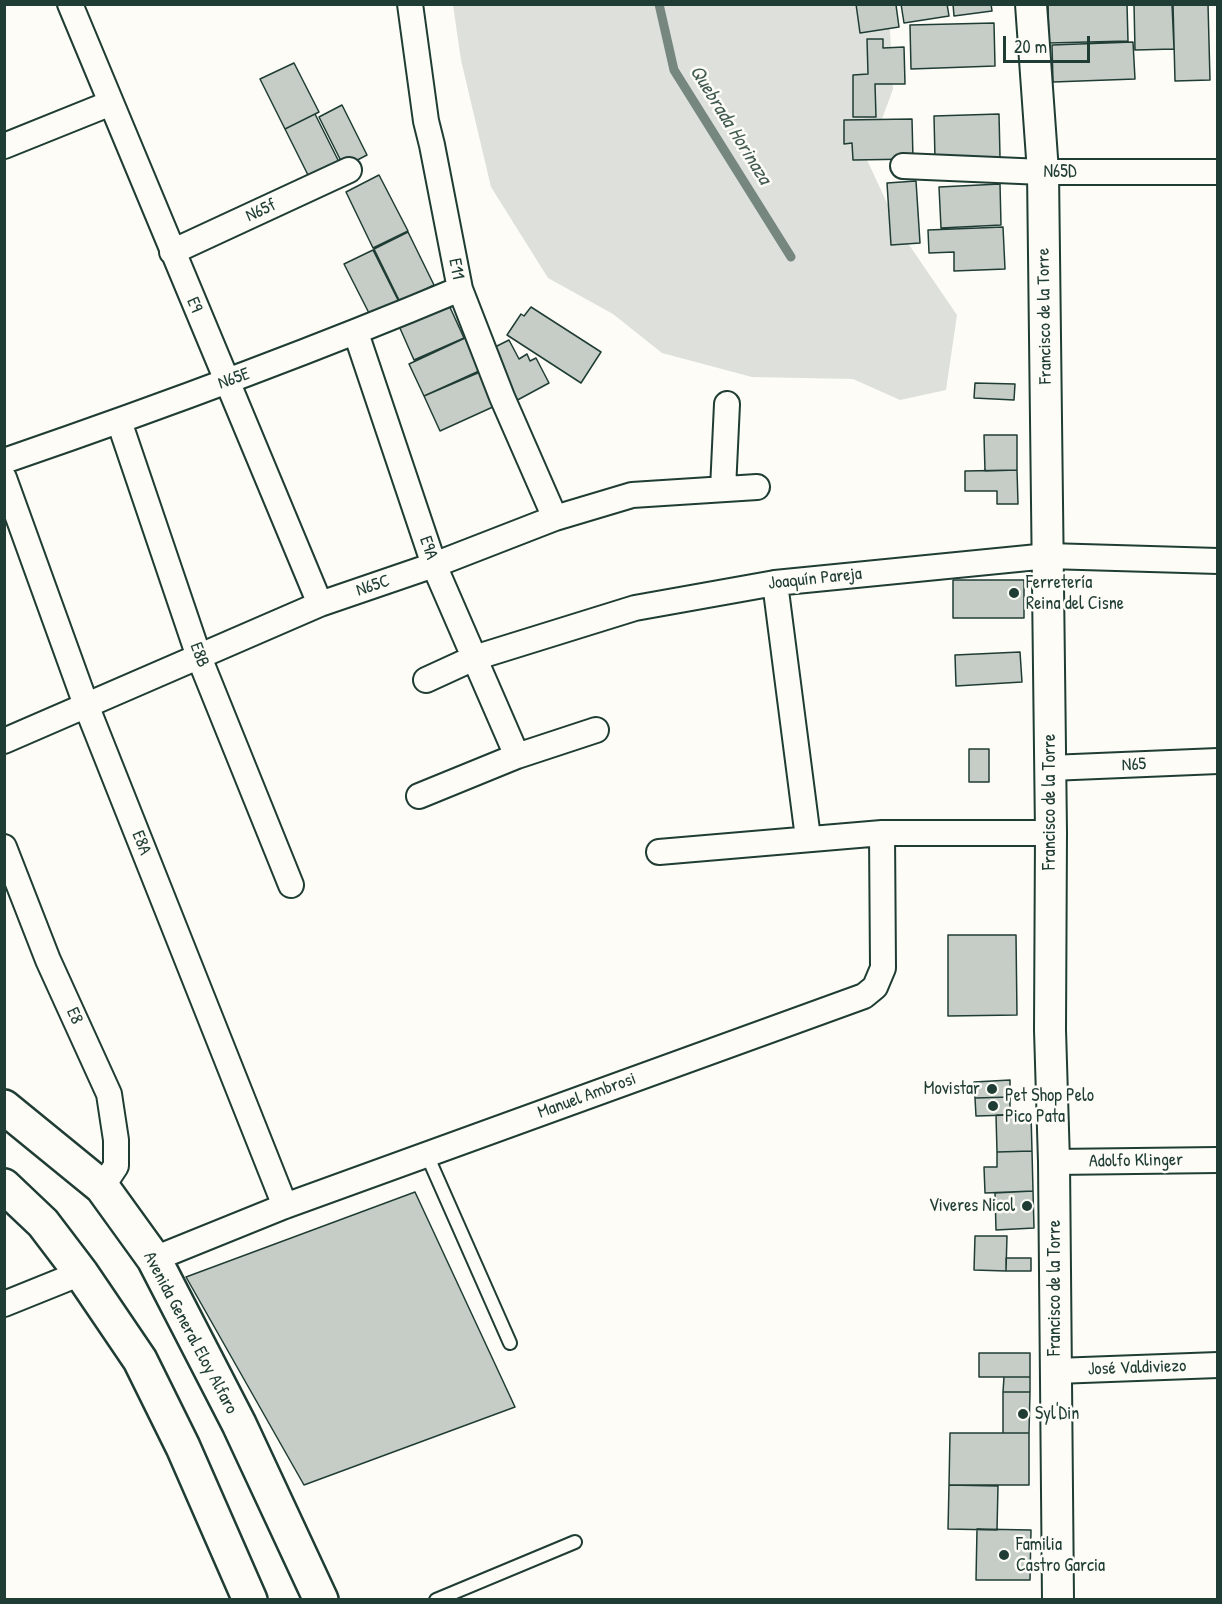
<!DOCTYPE html>
<html>
<head>
<meta charset="utf-8">
<style>
  body { margin:0 }
  #map { position:relative; width:1222px; height:1604px; overflow:hidden; background:#fdfcf7; font-family:"Patrick Hand",sans-serif }
  canvas { display:block }
  .frame { position:absolute; inset:0; border:6px solid #1f3d34; pointer-events:none }
  .scale { position:absolute; left:1003px; top:36px; width:87px; height:27px; box-sizing:border-box; border:3px solid #1f3d34; border-top:0; padding-left:8px; font-size:18px; line-height:21px; white-space:nowrap; color:#1f3d34; -webkit-text-stroke:4px #fdfcf7; paint-order:stroke }
</style>
</head>
<body>
<div id="map">
<canvas width="1222" height="1604"></canvas>
<div class="frame"></div>
<div class="scale">20 m</div>
</div>
<script>
const g = document.querySelector('canvas').getContext('2d');
g.lineJoin = 'round';
function paint(path, color) { g.fillStyle = color; g.fill(path, 'evenodd'); }
function strokePath(path, color, width, dash) { g.strokeStyle = color; g.lineWidth = width; g.lineCap = dash ? 'butt' : 'round'; g.setLineDash(dash || []); g.stroke(path); }
function drawText(font, color, halo, rows, align = 'center') {
  g.font = font + ' "Patrick Hand",sans-serif'; g.lineWidth = 5; g.setLineDash([]); g.textBaseline = 'middle'; g.strokeStyle = halo; g.fillStyle = color; for (const [text, x, y, turn = 0] of rows) {
    g.save(); g.translate(x, y); g.rotate((+turn || 0) * Math.PI / 180); g.textAlign = isNaN(turn) ? turn : align; if (halo) g.strokeText(text, 0, 0); g.fillText(text, 0, 0); g.restore();
  }
}
paint(new Path2D(`
  M453,5h433l4,25 3,59 -26,71 34,73 56,82 -11,75 -46,10 -47,-21 -101,-2 -90,-24 -49,-39 -65,-36 -57,-91 -30,-127z`), '#dde0db');
strokePath(new Path2D(`
  M659,4l15,66 117,187`), '#75877f', 9);
const building = new Path2D(`
  M856,4l40,1 3,22 -39,6z
  M901,4h46l2,12 -45,7z
  M953,4h38l1,7 -38,5z
  M1048,4h79l1,37 -79,2z
  M1134,4h38l2,45 -39,1z
  M1173,4h35l2,76 -35,1z
  M994,23l1,43 -84,3 -1,-44z
  M867,39h16v9l21,-1 1,37h-30l1,33h-23v-42l15,-1z
  M1133,42l2,37 -82,3 -1,-37z
  M294,63l25,49 -34,17 -25,-50z
  M342,105l25,50 -23,12 -25,-50z
  M315,114l27,54 -30,15 -27,-54z
  M999,114l1,43 -65,2 -1,-43z
  M912,119l1,40 -60,1 -1,-17 -8,1v-24z
  M379,175l29,56 -35,17 -27,-56z
  M916,181l4,62 -29,2 -4,-62z
  M1000,184l1,41 -60,3 -2,-41z
  M1003,227l2,42 -51,2v-19l-25,1 -1,-23z
  M408,232l26,53 -34,17 -26,-53z
  M373,250l26,52 -28,15 -27,-53z
  M448,303l16,35 -50,22 -15,-34z
  M531,307l70,45 -20,31 -74,-48 14,-21 3,2z
  M465,338l14,33 -55,25 -15,-32z
  M509,340l10,19 8,-5 3,7 6,-3 13,25 -37,20 -27,-51z
  M480,372l15,34 -55,25 -16,-35z
  M975,383l40,1 -1,16 -40,-2z
  M984,435h33v35l-32,1z
  M1017,470l1,34h-21v-13h-32v-20z
  M953,580h71v38h-71z
  M1020,652l2,30 -66,4 -1,-31z
  M969,749h20v33h-20z
  M948,935h68l1,80 -69,1z
  M1010,1080v17l-35,1 -1,-16z
  M1010,1097v18l-34,1 -1,-18z
  M1031,1114l1,37 -35,1 -1,-37z
  M1032,1151l1,40 -48,2 -1,-26h13v-15z
  M1033,1191l1,37 -38,2 -1,-37z
  M415,1192l100,215 -211,78 -118,-208z
  M975,1236h32l-1,35 -32,-1z
  M1006,1258h25v13h-25z
  M979,1353h51v24h-51z
  M1004,1377h26v15h-27z
  M1003,1392h27l-1,41h-26z
  M950,1433h79v52h-80z
  M949,1485l49,1 -1,44 -49,-1z
  M977,1529l54,1 -1,50h-54z`);
paint(building, '#c6cdc7');
strokePath(building, '#1f3d34', 1.5);
const service = new Path2D(`
  M427,1155l83,188
  M436,1600l139,-58`);
const minor = new Path2D(`
  M70,4l250,600
  M410,4l16,117 6,24 28,144 42,108 53,121
  M4,146l107,-43
  M903,166l140,6h175
  M172,252l177,-82
  M356,333l78,232 83,191
  M119,421l80,236 92,228
  M4,461c154,-53 306,-109 456,-172
  M4,478l82,227 199,501
  M723,489l4,-85
  M775,583l33,255
  M426,680l48,-22 161,-50 140,-25 273,-27 170,5
  M4,741l316,-137 114,-39 121,-47 77,-23 125,-8
  M1050,768l168,-7
  M419,796l98,-40 79,-26
  M4,847l44,113 61,134 7,46v26l-14,21
  M659,852l223,-19h169
  M1054,1162l164,-2
  M154,1259l131,-53 579,-210 11,-9 8,-19 -1,-135
  M4,1304l77,-31
  M1056,1371l162,-6`);
const tertiary = new Path2D(`
  M1031,4l12,168 8,661 -1,197 4,132 4,438`);
const primary = new Path2D(`
  M4,1107l98,80 52,72 85,165 82,176
  M4,1186l39,37 38,50 59,87 43,87 67,153`);
strokePath(service, '#1f3d34', 16);
strokePath(minor, '#1f3d34', 28);
strokePath(tertiary, '#1f3d34', 34);
strokePath(primary, '#1f3d34', 38);
strokePath(service, '#fdfcf7', 12);
strokePath(minor, '#fdfcf7', 24);
strokePath(tertiary, '#fdfcf7', 30);
strokePath(primary, '#fdfcf7', 33);
for (const [x, y, r, color] of [
  [1014,593,6,"#1f3d34"],
  [992,1089,6,"#1f3d34"],
  [993,1106,6,"#1f3d34"],
  [1027,1206,6,"#1f3d34"],
  [1023,1414,6,"#1f3d34"],
  [1004,1555,6,"#1f3d34"]
]) { const dot = new Path2D(); dot.arc(x, y, r, 0, 2 * Math.PI); g.fillStyle = color; g.fill(dot); strokePath(dot, '#fdfcf7', 2); }
drawText('18px', '#1f3d34', '#fdfcf7', [
  ["N65D",1060,172],
  ["N65f",261,211,-25],
  ["E11",456,269,79],
  ["E9",194,305,67],
  ["Francisco de la Torre",1045,316,-91],
  ["N65E",234,379,-20],
  ["E9A",428,548,71],
  ["Joaquín Pareja",815,579,-6],
  ["N65C",373,586,-19],
  ["E8B",199,655,70],
  ["N65",1134,765,-3],
  ["Francisco de la Torre",1050,802,-90],
  ["E8A",141,843,68],
  ["E8",74,1016,66],
  ["Manuel Ambrosi",587,1096,-20],
  ["Adolfo Klinger",1136,1161,-1],
  ["Francisco de la Torre",1055,1288,-90],
  ["Avenida General Eloy Alfaro",190,1333,62],
  ["José Valdiviezo",1137,1368,-2]
]);
drawText('18px', '#1f3d34', '#fdfcf7', [
  ["Ferretería",1026,583],
  ["Reina del Cisne",1026,604],
  ["Movistar",980,1089,"right"],
  ["Pet Shop Pelo",1005,1096],
  ["Pico Pata",1005,1117],
  ["Viveres Nicol",1015,1206,"right"],
  ["Syl'Din",1035,1414],
  ["Familia",1016,1545],
  ["Castro Garcia",1016,1566]
], 'left');
drawText('italic 20px', '#435c53', '#fdfcf7', [
  ["Quebrada Horinaza",730,125,58]
]);
</script>
</body>
</html>
